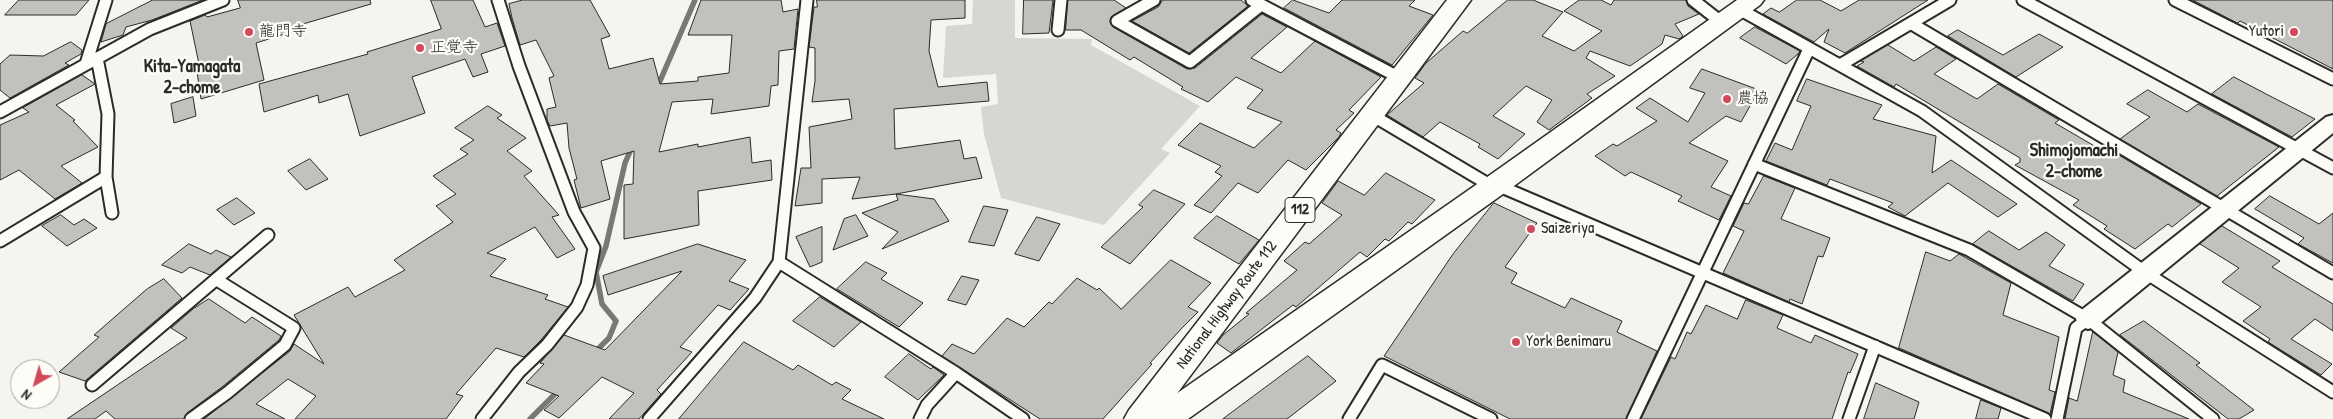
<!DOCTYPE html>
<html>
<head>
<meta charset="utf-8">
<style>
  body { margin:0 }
  #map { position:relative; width:2333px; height:419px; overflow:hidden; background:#f5f4ef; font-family:"Patrick Hand",sans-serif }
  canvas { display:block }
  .north { position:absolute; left:10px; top:359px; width:50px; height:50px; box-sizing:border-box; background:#fdfcf7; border:1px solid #a9a8a5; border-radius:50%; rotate:218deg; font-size:14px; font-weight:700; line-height:20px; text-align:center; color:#2b2b2b }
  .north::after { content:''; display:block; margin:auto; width:18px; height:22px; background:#d1495b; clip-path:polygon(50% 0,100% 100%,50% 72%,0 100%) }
</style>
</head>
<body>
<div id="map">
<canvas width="2333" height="419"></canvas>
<div class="north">N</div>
</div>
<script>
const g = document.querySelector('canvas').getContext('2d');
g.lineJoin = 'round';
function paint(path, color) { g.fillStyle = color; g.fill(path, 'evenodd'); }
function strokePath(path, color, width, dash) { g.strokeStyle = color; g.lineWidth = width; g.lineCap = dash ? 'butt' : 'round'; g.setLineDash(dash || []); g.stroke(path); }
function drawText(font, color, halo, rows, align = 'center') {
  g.font = font + ' "Patrick Hand","Klee One",sans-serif'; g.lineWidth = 4.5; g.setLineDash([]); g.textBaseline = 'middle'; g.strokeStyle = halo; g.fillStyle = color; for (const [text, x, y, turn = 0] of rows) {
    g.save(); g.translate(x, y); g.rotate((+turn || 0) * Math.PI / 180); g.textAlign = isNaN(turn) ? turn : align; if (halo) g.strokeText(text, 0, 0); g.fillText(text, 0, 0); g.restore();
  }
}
paint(new Path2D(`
  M973,0h42v38l77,1 -1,6 109,61 -39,43 9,4 -66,72 -103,-27 -17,-64 -3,-27 17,-3 -2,-30 -53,4 3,-52 26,-2z`), '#d7d6d2');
strokePath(new Path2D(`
  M657,88l38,-88
  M595,352l14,-14 7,-17 -14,-17 -6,-32 10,-26 19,-83 7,-16
  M530,419l29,-29`), '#797877', 5.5);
const building = new Path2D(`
  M19,0h70l-13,15h-71z
  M153,0h50l-51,20 -26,7 -3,8 -22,7 5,-18z
  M238,0h132l1,4 -68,20 1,4 -48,15 8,37 -63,19 -5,-34 3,-1 -9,-43 15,-6 2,2 33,-9z
  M431,0h42l12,27 12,-4 8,23 -24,8 7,18 -15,5 -8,-18 -53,18 13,36 -65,23 -12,-42 -29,9 -1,-8 -54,17 -5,-28 109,-30 -1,-2 74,-23z
  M523,0h67l20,36 -9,3 8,30 44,-11 7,26 38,-3v-4l31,-4 3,-38h-44l13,-35h80l2,12 15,-3 -4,40 -15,2 -1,34 -7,1 -2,20 -58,8 2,-15 -41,3 -13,50 39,-8v3l52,-10 2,26 19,-3 1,20 -74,11 1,34 -75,14v-54l9,-1 1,-33 -33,10 9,38 -29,9 -7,-28 3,-1 -8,-31 -2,-25 -17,3 -3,-6v-11l9,-2 -7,-29 5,-2 -18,-36 -16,5 -8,-27 -3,-14z
  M817,0h148v18l-34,2 -2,31 9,36 49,-5 2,19 -95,8 1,40 65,-9 4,19 12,-2 6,21 -86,16 38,5 15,22 -67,28 16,-17 -36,-19 36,-13 -2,-6 -44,5 8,-22 -38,2v24l-27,3 6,-38h10l-2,-41 43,-8 -3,-20 -37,3 3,-21v-33l-6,-1 5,-40h3z
  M1024,0h29l-4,33 -26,1z
  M1068,0h46l12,8 -15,9 -1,5 3,5 74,42 8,-1 67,-54 25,13 -36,31 30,15 34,-32 66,36 -32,33 5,3 -18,17 5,3 -2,4 -33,33 -18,-10 -30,33 -20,-10 -27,30 -17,-8 28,-29 -7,-4 6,-6 -43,-21 22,-22 54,25 28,-26 -35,-14 16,-18 -27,-13 -28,25 -27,-13 2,-2 -49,-30 -4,3 -49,-30h-15z
  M1163,0h78l7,6 -59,47 -57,-32 26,-14z
  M1293,0l36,13 13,-13h73l-6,6 24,9 -41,50 -108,-57z
  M1508,0h25l30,12 -21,24 32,15 28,-20 -38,-20 15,-11h22l10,5 3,-5h72l2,6 11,8 -24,10 8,12 -4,3 -14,-4 -3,9 -32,22 -40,-15 -4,7 29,18 -28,18 5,4 -43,32 -12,-8 15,-22 -26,-14 -33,30 32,18 -27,25 -20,-12 2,-3 -40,-22 -17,15 -36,-22 37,-32 -9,-5 11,-15 37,-32 4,2z
  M1797,0h23l21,11 18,-11h69l-83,53 -21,-11 5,-13 -15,13 -51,-28 8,-6 8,4z
  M2193,0h140v69l-93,-48 -2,2z
  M1755,27l45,24 -2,3 -12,10 -46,-26z
  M1958,30l45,25 36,-21 24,13 -47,30 -68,-41z
  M71,42l11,8 -1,4 -16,9 4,2 -59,33 -10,-8v-26l10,-9 33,1z
  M1888,45l26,16 22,-14 20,12 -22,15 43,25 21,-15 61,36 -4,3 48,28 4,-3 94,56 -29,23 -4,-3 -33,25 -31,-20 3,-3 -34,-21 6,-5 -64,-35 5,-3v-4l-124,-74 -2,3 -37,-21 7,-4 -3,-1z
  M1702,69l57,21 -18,32 -15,-6 -37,27 39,18 -17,26 20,9 -12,24 -41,-19 4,-5 -51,-24 -6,4 -30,-20 18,-12 4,2 40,-25 -21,-13 14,-10 38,24 17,-29 -15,-5z
  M82,75l13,9 -39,21 19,15 -2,1 25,26 -37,19 21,17 -27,16 -36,-29 -19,10v-55l29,-13 -6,-4z
  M2234,77l34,18 47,24 -23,18 -80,-43z
  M1807,79l75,26 -9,14 63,17 -4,37 19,-13 66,44 -19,13 -50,-34 -43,33 -17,-9 5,-4 -63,-24 -3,6 -61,-24 9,-18 17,7 19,-44 -14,-5z
  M2148,90l39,22 11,-8 81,43 -62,49 -97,-57 30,-22 -23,-13z
  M193,97l3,19 -22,7 -3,-19z
  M488,106l14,9 -5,3 29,20 -19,13 25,20 -8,5 35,39 -7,2 23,32 -18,9 -22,-31 -48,26 19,6 -16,17 58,19 -3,4 23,8 -27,33 -17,17 -28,-9 -40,46 7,2 -17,23h-151l21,-23 -28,-17 -32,25 29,15h-81l86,-68 4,-7 30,20 -30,-49 54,-28 7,10 50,-27 -11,-10 59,-38 -17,-16 20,-12 -23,-18 35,-22 -8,-5 14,-9 -19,-12z
  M310,159l18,20 -22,11 -18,-19z
  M1386,173l49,27 -23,24 -4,-2 -19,19 -4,-2 -18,18 -7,-5 -64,55 -3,-2 -62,48 -14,-10 6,-8 26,-21 -3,-1 51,-43 -13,-9 21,-19 4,2 33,-29 -20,-12 16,-22 26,14z
  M1764,176l31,12 -14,31 49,19 -7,19 -5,-1 -16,48 -12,-5 -1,3 -66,-29 21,-42 -11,-5 11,-23 4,1z
  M1154,190l31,14 -55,60 -29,-17 42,-40 -4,-2z
  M2270,196l49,28 14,-11v50l-35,-19 6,-6 -49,-29z
  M237,198l18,15 -21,12 -17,-15z
  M1494,203l43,20 -32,44 12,6 -6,10 54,25 6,-10 51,23 -5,11 40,19 -31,68h-116l-126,-63 69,-102z
  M984,206l24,4 -14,36 -25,-4z
  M61,215l13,10 10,-6 13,9 -30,18 -25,-20z
  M856,215l12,21 -35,14 11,-31z
  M1217,216l42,24 -20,24 -45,-26z
  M1037,217l23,7 -21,37 -24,-7z
  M2222,226l58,35 -8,6 61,37v27l-18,-12 -24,20 41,25 -11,11 -53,-33 2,-3 -27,-18 18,-14 -39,-25 17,-14 -39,-24z
  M822,227v35l-12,5 -14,-30z
  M1989,231l30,19 27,-18 19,13 -16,21 35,18 -11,17 -100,-57z
  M189,244l22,10 5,-4 15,7 -21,18 -20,-8 -8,6 -20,-8z
  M698,244l48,16 -17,21 20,8 -19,21 -12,-5 -38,42 12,5 -35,38 4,4 -22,25h-30l25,-26 -32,-16 -43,41 -15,-8 15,-14 -33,-13 18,-19 -4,-1 24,-28 41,15 77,-79 -74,24 -5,-19z
  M1926,252l24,9 9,-7 52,29 -8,32 56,22 -10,53 6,2 -5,22 -151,-66z
  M1171,260l40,23 -23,24 10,5 -16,16 -32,35 2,1 -49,55h-63l-98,-63 10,-12 22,10 33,-36 17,9 25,-25 3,2 25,-26 20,12 2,-2 22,21z
  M866,262l21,11 -6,6 42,24 -24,24 -62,-38z
  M962,276l17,4 -13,25 -18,-5z
  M164,279l18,19 -97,83 -26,-9 40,-35 -5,-2 53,-46z
  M820,297l41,25 -27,25 -41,-26z
  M209,299l36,24 7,-6 29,19 -2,4 -57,47 -35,26 -3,6h-69l-9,-8 -11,8h-28l120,-81 -16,-10 22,-19z
  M1746,300l37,15 -6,13 34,15 4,-8 43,19 -8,19 -2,-1 -16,47h-191l30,-62 4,2 12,-27 4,2 15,-29 31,14z
  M2144,321l56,42 -4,2 58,45 -15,9h-11l-108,-84z
  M2093,332l25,20 -5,23 12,5 -2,12 66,27h-124l4,-21 8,3z
  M744,342l49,28 5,-5 34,20 4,-3 15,8 -9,9 42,20h-205z
  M909,354l22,15 2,-2 11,8 -26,25 -33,-23z
  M1308,356l28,25 -49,38h-64z
  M1876,383l43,19 -5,17h-50z
  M1981,400l20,8 -3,11h-22z`);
paint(building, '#c2c1be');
strokePath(building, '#2b2b2b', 1);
const lane = new Path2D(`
  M1154,0l-37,21 73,41 71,-57
  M1252,0l148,78
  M1693,0l28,22
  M2023,0l310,168
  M2175,0l158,79
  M1739,9l183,102 224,162 187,119
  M1912,24l421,249
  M1058,30l3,-30
  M97,58l11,56 -2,63 6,36
  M86,64l20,-64
  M1840,65l110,-65
  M0,112l150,-83 73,-29
  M1372,115l121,72
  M1754,164l215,86 119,69 125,100
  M1497,185l548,234
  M0,241l106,-64
  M779,262l177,111 67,46
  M92,385l176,-150
  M191,419l36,-26 58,-48 9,-17 -77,-48
  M482,419l37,-47 28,-27 30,-38 10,-22 7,-37 -20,-36 -55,-146 -21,-66
  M649,419l106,-121 24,-36 28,-262
  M920,419l7,-14 29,-32
  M1349,419l33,-54 109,54
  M1633,419l176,-370
  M1849,419l26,-73
  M2057,419l19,-91 12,-9`);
const street = new Path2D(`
  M2333,115v18l-236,193 -9,3 -9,-3 -3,-7 3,-7 247,-195z`);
const secondary = new Path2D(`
  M1737,0h27l-4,5 -257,189 -315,225h-40l5,-9 330,-230z`);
const highway = new Path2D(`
  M1447,0h24l-313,419h-34l5,-9z`);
strokePath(lane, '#2b2b2b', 15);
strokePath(street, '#2b2b2b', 4);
strokePath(secondary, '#2b2b2b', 3);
strokePath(highway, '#2b2b2b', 3);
strokePath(lane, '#fdfcf7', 11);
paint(street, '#fdfcf7');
paint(secondary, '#fdfcf7');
paint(highway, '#fdfcf7');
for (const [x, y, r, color] of [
  [249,32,5,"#d1495b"],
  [2294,32,5,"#d1495b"],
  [420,48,5,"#d1495b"],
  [1727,99,5,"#d1495b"],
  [1531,229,5,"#d1495b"],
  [1516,342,5,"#d1495b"]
]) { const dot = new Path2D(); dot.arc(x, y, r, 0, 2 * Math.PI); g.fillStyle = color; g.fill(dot); strokePath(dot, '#fdfcf7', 2); }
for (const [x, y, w] of [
  [1300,210,30]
]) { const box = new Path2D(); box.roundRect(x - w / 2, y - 12.5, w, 25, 4); g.fillStyle = '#fdfcf7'; g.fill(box); strokePath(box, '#2b2b2b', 1); }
drawText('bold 15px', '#2b2b2b', null, [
  ["112",1300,210]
]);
drawText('16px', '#2b2b2b', '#fdfcf7', [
  ["龍門寺",259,32],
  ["Yutori",2284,32,"right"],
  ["正覚寺",430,48],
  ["農協",1737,99],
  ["Saizeriya",1541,229],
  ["York Benimaru",1526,342]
], 'left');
drawText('16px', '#2b2b2b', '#fdfcf7', [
  ["National Highway Route 112",1227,305,-53]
]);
drawText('bold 18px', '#2b2b2b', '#fdfcf7', [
  ["Kita-Yamagata",192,67],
  ["2-chome",192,88],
  ["Shimojomachi",2074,151],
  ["2-chome",2074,172]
]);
</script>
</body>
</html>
